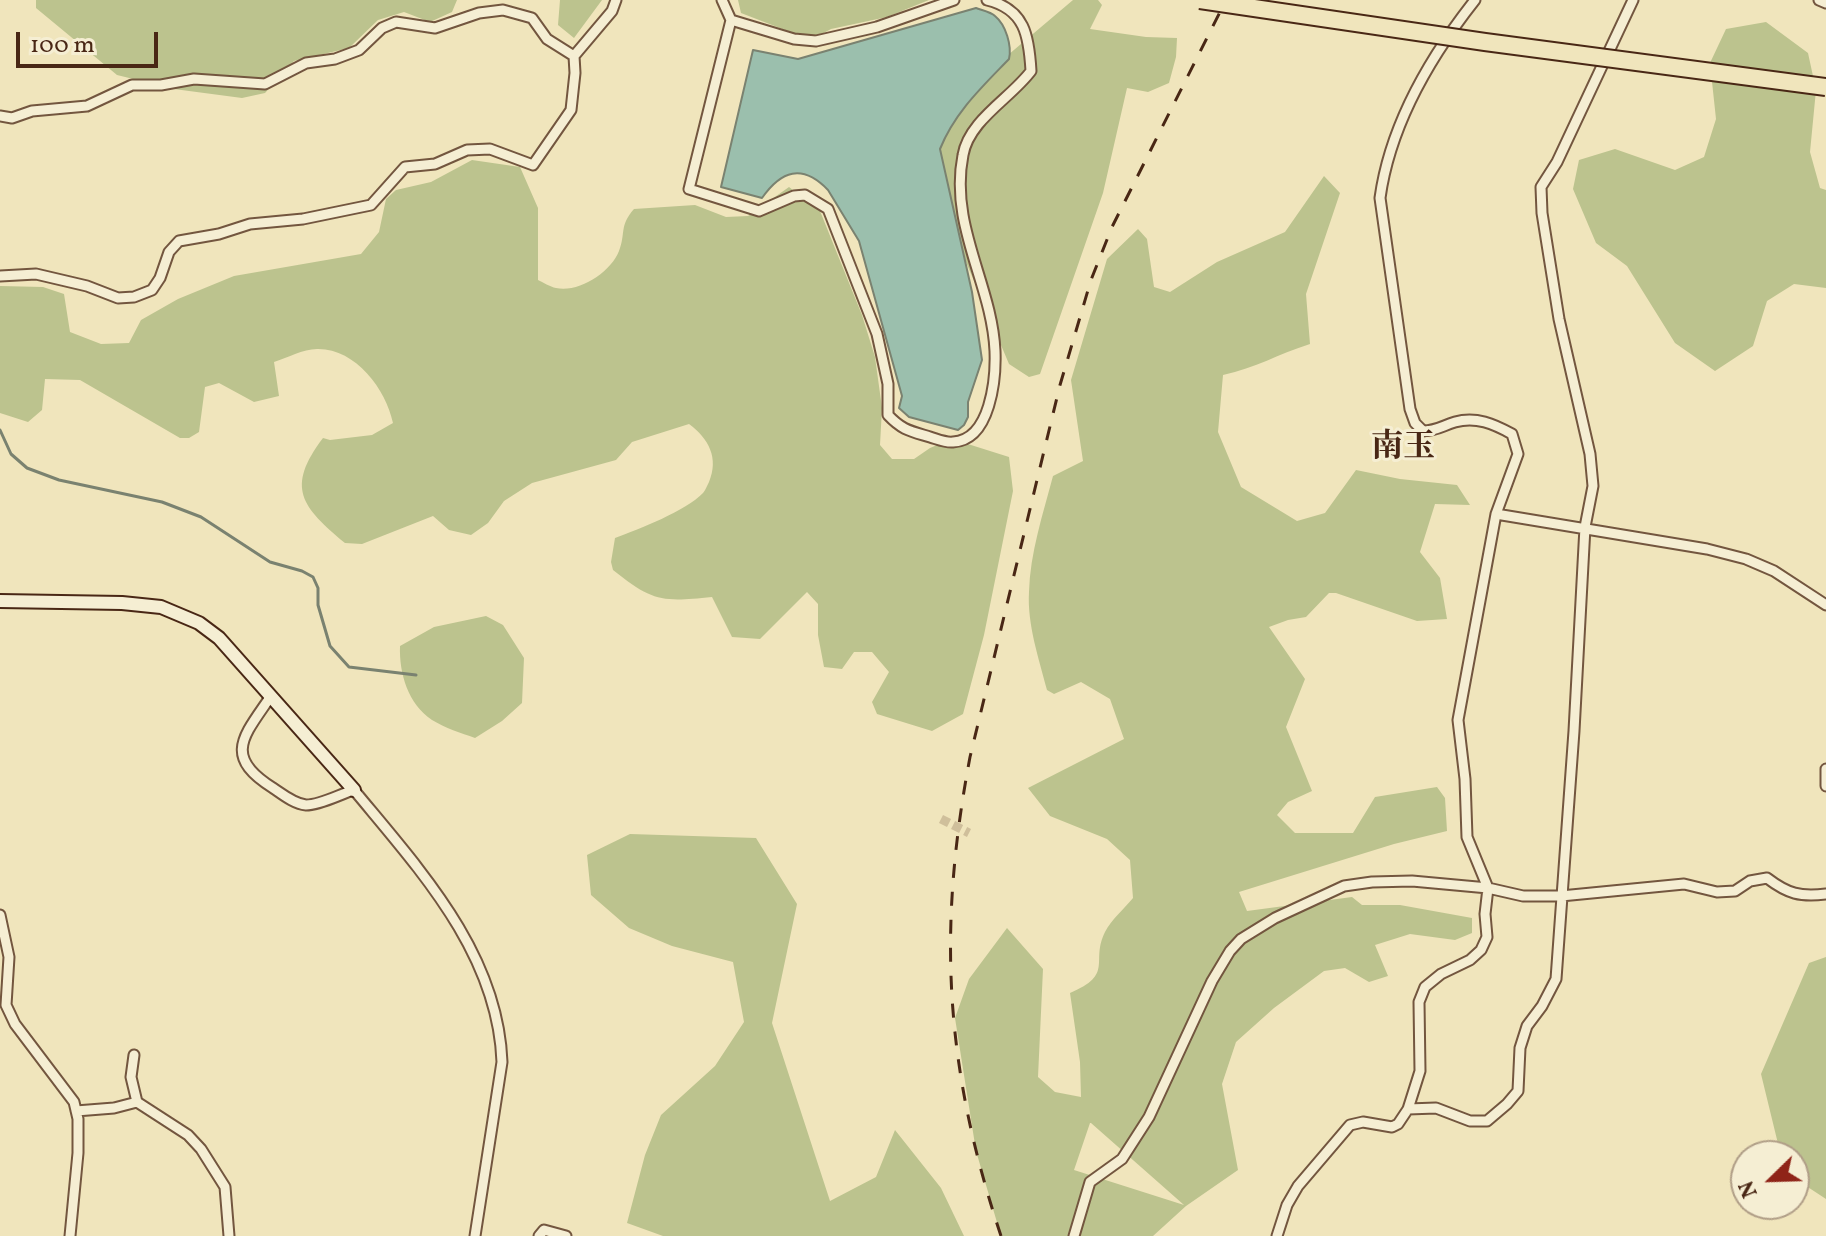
<!DOCTYPE html>
<html>
<head>
<meta charset="utf-8">
<style>
  body { margin:0 }
  #map { position:relative; width:1826px; height:1236px; overflow:hidden; background:#f0e5bc; font-family:Vollkorn,serif }
  canvas { display:block }
  .north { position:absolute; left:1730px; top:1140px; width:80px; height:80px; box-sizing:border-box; background:#f5eed3; border:2px solid #b09e87; border-radius:50%; rotate:247deg; font-size:22px; font-weight:700; line-height:32px; text-align:center; color:#492715 }
  .north::after { content:''; display:block; margin:auto; width:28px; height:36px; background:#8f2418; clip-path:polygon(50% 0,100% 100%,50% 72%,0 100%) }
  .scale { position:absolute; left:16px; top:32px; width:142px; height:36px; box-sizing:border-box; border:4px solid #492715; border-top:0; padding-left:10px; font-size:24px; line-height:28px; white-space:nowrap; color:#492715; -webkit-text-stroke:6px #f5eed3; paint-order:stroke }
</style>
</head>
<body>
<div id="map">
<canvas width="1826" height="1236"></canvas>
<div class="north">N</div>
<div class="scale">100 m</div>
</div>
<script>
const g = document.querySelector('canvas').getContext('2d');
g.lineJoin = 'round';
function paint(path, color) { g.fillStyle = color; g.fill(path, 'evenodd'); }
function strokePath(path, color, width, dash) { g.strokeStyle = color; g.lineWidth = width; g.lineCap = dash ? 'butt' : 'round'; g.setLineDash(dash || []); g.stroke(path); }
function drawText(font, color, halo, rows, align = 'center') {
  g.font = font + ' Vollkorn,"Noto Serif JP",serif'; g.lineWidth = 6; g.setLineDash([]); g.textBaseline = 'middle'; g.strokeStyle = halo; g.fillStyle = color; for (const [text, x, y, turn = 0] of rows) {
    g.save(); g.translate(x, y); g.rotate((+turn || 0) * Math.PI / 180); g.textAlign = isNaN(turn) ? turn : align; if (halo) g.strokeText(text, 0, 0); g.fillText(text, 0, 0); g.restore();
  }
}
paint(new Path2D(`
  M36,0h421l-5,12 -22,10 -26,-10 -26,8 -29,28 -55,13 -29,32 -23,5 -68,-9 -57,-14 -81,-67z
  M560,0h42l-28,38 -16,-13z
  M738,0h191l-42,17 -56,12 -26,14 -20,-13 -44,-17z
  M1073,0h25l4,5 -12,24 56,8 31,1 -1,19 -7,26 -21,9 -21,-4 -24,105 -63,181 -11,3 -20,-13 -62,-147 -7,-68 9,-21 46,-62z
  M1766,22l42,31 8,37 -6,62 10,36 6,2v98l-32,-4 -27,17 -14,45 -38,25 -40,-28 -48,-77 -31,-23 -23,-54 6,-29 36,-11 60,21 29,-13 12,-38 -6,-56 16,-34z
  M472,160l48,7 18,41v72c5,2 12,7 18,8 23,5 55,-16 63,-37 7,-18 0,-25 15,-42l61,-4 31,12 22,-1 41,-29 31,24 42,104 13,42 7,51 -2,37 12,14h22l16,-11 22,-9 57,18 4,34 -29,144 -21,79 -31,17 -55,-17 -5,-12 17,-30 -17,-20h-18l-12,17 -18,-2 -6,-32v-31l-11,-12 -47,47 -28,-2 -20,-40c-50,5 -59,5 -99,-27l-2,-8 4,-24c24,-9 71,-27 88,-45 2,-2 5,-9 6,-11 10,-24 0,-43 -20,-58l-57,18 -16,18 -84,23 -28,18 -16,22 -17,12 -22,-5 -16,-14 -71,28 -17,-1c-43,-36 -60,-55 -22,-105l7,2 42,-5 21,-12c-7,-34 -38,-75 -76,-74 -14,0 -30,9 -43,13l5,34 -25,6 -35,-19 -14,4 -6,45 -10,6h-9l-100,-58 -35,-1 -3,31 -14,12 -28,-9v-127l43,1 21,7 6,38 31,12 28,-1 12,-23 37,-21 56,-23 127,-22 18,-22 7,-33 10,-9 35,-8z
  M1324,176l16,17 -34,101 4,50c-32,10 -54,24 -87,31l-5,57 23,55 56,34 28,-8 31,-43 44,9 57,6 13,20 -35,-1 -15,48 20,26 7,41 -30,2 -81,-28h-7l-23,24 -18,3 -19,7 36,52 -19,48 26,64 -24,11 -11,13 18,18h58l22,-36 62,-10 8,11 2,33 -53,13 -155,48 8,19 105,-14 10,8h38l72,13v15l-17,7 -45,-6 -35,11 13,31 -19,6 -24,-14 -21,3 -50,37 -38,34 -14,42 16,86 -52,36 -33,30h-152l-25,-85 -21,-133 14,-39 38,-51 36,41 -5,108 17,15 26,5 -1,-35 -10,-69c45,-19 20,-31 35,-61 6,-12 20,-24 28,-34l-3,-38 -23,-21 -57,-23 -22,-28 96,-49 -14,-40 -29,-17 -27,12 -7,-4c-8,-31 -20,-66 -18,-98 1,-39 14,-78 24,-116l30,-15 -12,-81 36,-121 31,-30 9,10 7,48 16,5 47,-30 68,-30zM1090,1123h1l93,82 -110,-35z
  M486,616l17,9 21,33 -2,45 -20,18 -27,17c-14,-5 -30,-10 -43,-18 -24,-16 -33,-47 -32,-74l34,-19z
  M630,834l126,4 41,66 -25,119 58,178 46,-24 19,-47 46,58 23,48h-301l-36,-13 18,-68 16,-40 54,-49 29,-44 -11,-60 -61,-16 -43,-18 -38,-33 -4,-40z
  M1826,957v242l-32,-21v-22h-13l-20,-82 48,-111z`), '#bcc38e');
const water = new Path2D(`
  M976,8c5,2 15,4 19,8 11,9 17,30 14,43 -27,28 -54,53 -69,90l32,143 10,68 -14,42v15l-4,8 -6,5 -49,-13 -10,-9 3,-12 -43,-155 -31,-51c-26,-27 -47,-19 -66,8l-41,-11 32,-137 45,9z`);
paint(water, '#9bbfad');
strokePath(water, '#7a8270', 2);
strokePath(new Path2D(`
  M0,430l11,24 16,14 32,12 103,22 39,15 69,45 32,9 11,6 5,11v17l12,41 19,21 67,8`), '#7a8270', 3);
strokePath(new Path2D(`
  M941,819l28,14`), '#cfbf9b', 9, [9, 4.5]);
const street = new Path2D(`
  M722,0l9,20 -42,169 70,22 35,-15 11,-1 23,14 49,125 11,50v31c14,15 22,16 42,22 7,2 16,6 23,5 38,-2 43,-64 42,-91 -3,-67 -46,-125 -32,-196 6,-35 48,-57 68,-84 -2,-35 -6,-62 -44,-71
  M1819,0l7,3
  M731,20l63,19 22,2 61,-14 77,-27
  M0,116l12,2 20,-7 55,-5 45,-21h29l33,-6 71,5 41,-21 29,-4 24,-9 23,-22 14,-6 39,6 44,-15 24,-3 29,8 15,21 27,17
  M0,276l36,-2 51,12 31,12 16,-1 18,-7 8,-12 9,-26 10,-11 40,-7 31,-10 53,-5 68,-14 34,-38 30,-3 32,-14 23,-1 43,16 38,-55 4,-37 -1,-17 38,-45 4,-11
  M1496,514l211,35 39,10 28,12 52,34
  M271,696c-27,40 -49,60 2,92 9,6 21,16 33,17 15,0 34,-11 48,-15 66,80 144,163 148,272l-27,174
  M1826,769v17
  M0,915l9,42 -3,48 9,19 59,78 4,17v34l-8,83
  M134,1055l-3,22 6,25 51,33 13,14 24,38 4,49
  M1408,1109l28,-1 34,13h17l20,-17 11,-13 2,-43 7,-22 15,-20 14,-27 18,-248 11,-204 8,-41 -3,-32 -31,-135 -17,-106 -1,-26 16,-25 76,-162
  M76,1111l38,-3 23,-6
  M539,1236l5,-6 22,6
  M1074,1236l16,-54 32,-23 27,-42 63,-136 18,-30 11,-12 34,-21 69,-32 28,-4 40,-1 76,7 35,8h38l123,-12 33,8 18,-1 15,-10 17,-3c21,16 33,19 59,16
  M1277,1236l10,-31 11,-19 52,-61 13,-3 29,5 6,-3 10,-15 12,-38 -1,-69 6,-15 16,-13 29,-14 11,-10 6,-13 -2,-23 3,-26 -21,-51 -2,-58 -7,-59 38,-206 22,-60 -6,-20c-18,-10 -36,-18 -57,-12 -13,4 -19,9 -32,9l-8,-8 -5,-14 -30,-211c10,-72 50,-141 95,-198`);
const secondary = new Path2D(`
  M0,601l122,2 39,4 38,16 20,15 135,152`);
strokePath(street, '#73563f', 13);
strokePath(secondary, '#492715', 16);
strokePath(street, '#f5eed3', 9);
strokePath(secondary, '#f5eed3', 12);
strokePath(new Path2D(`
  M1001,1236c-56,-168 -64,-305 -31,-479l90,-372 31,-105 21,-53 114,-227`), '#492715', 3, [14, 14]);
const highwayBridge = new Path2D(`
  M1200,0l285,42 341,45`);
strokePath(highwayBridge, '#492715', 20, []);
strokePath(highwayBridge, '#f0e5bc', 16);
drawText('bold 32px', '#492715', '#f5eed3', [
  ["南玉",1403,450]
]);
</script>
</body>
</html>
